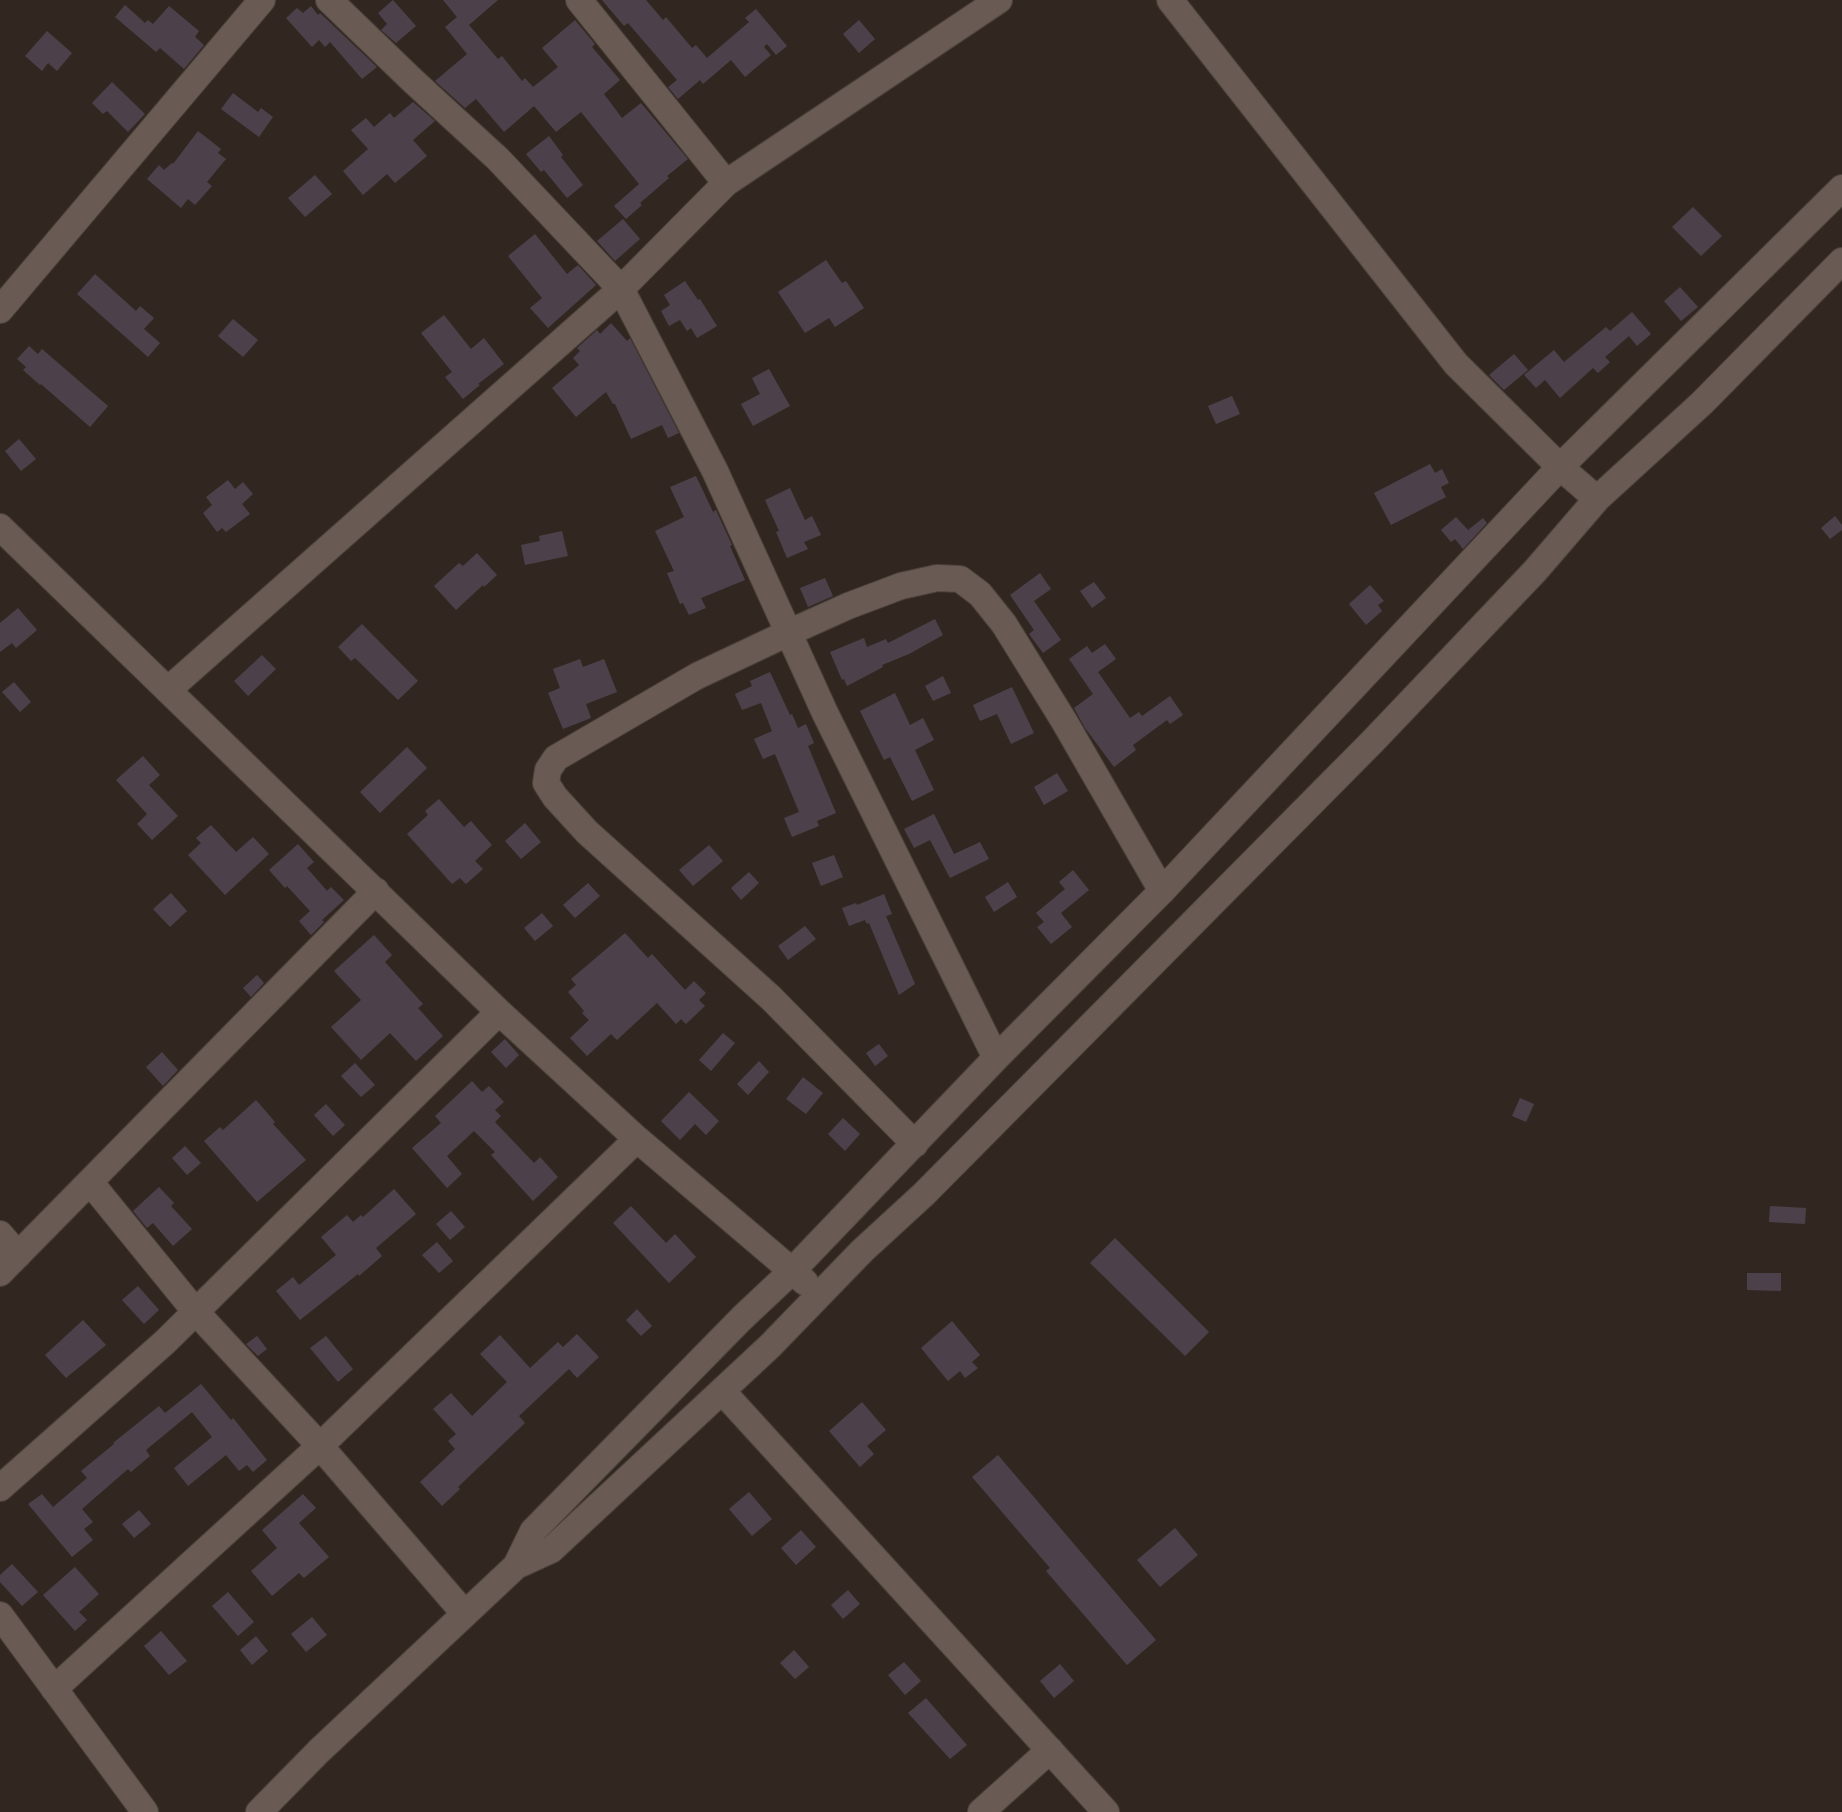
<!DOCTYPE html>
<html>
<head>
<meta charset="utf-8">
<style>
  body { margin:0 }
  canvas { display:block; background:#322720 }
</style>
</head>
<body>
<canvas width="1842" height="1812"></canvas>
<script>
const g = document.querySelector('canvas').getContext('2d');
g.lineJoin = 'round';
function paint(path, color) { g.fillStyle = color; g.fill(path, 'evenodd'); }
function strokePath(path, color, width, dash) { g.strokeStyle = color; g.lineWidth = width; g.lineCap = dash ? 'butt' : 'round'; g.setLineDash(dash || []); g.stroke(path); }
paint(new Path2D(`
  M393,0l23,26 -20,17 -15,-13 6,-6 -9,-11z
  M443,0h55l-29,25 29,34 4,-3 20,25 3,-3 8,9 25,-20 -16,-19 33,-28 20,24 -3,3 28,33 -16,14 18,24 19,-15 47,56 -21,17 2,2 -29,25 2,2 -16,14 -12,-13 25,-22 -58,-72 -25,20 -22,-26 -30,26 -28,-33 -11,9 -30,-27 32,-27 -22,-27 12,-10z
  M602,0h44l17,20 3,-3 26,31 4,-3 11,13 42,-36 -4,-4 11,-9 31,37 -11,9 -9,-11 -3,3 7,8 -26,22 -14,-17 -28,24 -3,-4 -22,19 -10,-12 9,-7 -49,-57 -4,3z
  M125,5l20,18 3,-3 5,4 16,-18 30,25 -4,6 9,8 -20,24 -24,-21 -4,4 -41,-35z
  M311,6l7,9 2,-2 57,54 -15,12 -32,-37 -5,5 -6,-7 -7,7 -26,-29 11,-10 6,5z
  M859,20l16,19 -16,14 -16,-19z
  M47,31l25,22 -15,18 -9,-8 -6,8 -17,-15z
  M112,82l33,32 -17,18 -21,-21 -4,3 -11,-11z
  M233,93l25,19 3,-4 12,9 -14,20 -38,-28z
  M413,102l22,19 -22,19 14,16 -32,27 -8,-9 -24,21 -20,-24 25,-22 -17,-19 15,-12 8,9 16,-14 4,5z
  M198,131l23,18 -3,4 8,6 -19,23 5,4 -17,19 -7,-6 -7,9 -34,-29 12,-14 5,5 8,-7 1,1z
  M549,136l14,19 -2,2 22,28 -16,13 -23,-28 -3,2 -15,-18z
  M315,175l17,19 -27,23 -17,-19z
  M1693,207l29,29 -21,20 -29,-29z
  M623,219l17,20 -25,22 -18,-20z
  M535,234l32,40 11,-9 18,20 -48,43 -18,-20 12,-10 -34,-42z
  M826,260l16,23 4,-2 18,27 -29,19 -6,-9 -24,15 -27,-41z
  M95,274l41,37 4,-5 14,12 -10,11 16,14 -12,14 -71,-63z
  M685,281l13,19 2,-1 17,27 -20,12 -6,-10 -4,3 -7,-11 -11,6 -8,-15 9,-6 -6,-10z
  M1680,287l18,20 -17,14 -17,-20z
  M1632,312l19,22 -14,12 -8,-10 -24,21 5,5 -12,11 -5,-5 -33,30 -15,-18 -9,8 -12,-13 30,-25 10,12 42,-35 4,4z
  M444,315l27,34 13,-11 20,26 -26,20 2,1 -17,14 -18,-22 7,-5 -31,-39z
  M233,319l25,21 -15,17 -25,-21z
  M611,323l16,18 3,-3 49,95 -11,5 -6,-13 -31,14 -16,-35h-2l-7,-12 -30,25 -24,-29 27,-23 -6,-7 7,-7 -3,-3 20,-18 3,4z
  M29,346l9,8 4,-5 66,57 -18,21 -49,-43 -1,1 -17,-15 3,-3 -9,-8z
  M1514,354l14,16 -24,20 -15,-15z
  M769,369l21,37 -37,20 -12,-22 19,-10 -8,-16z
  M1232,396l8,18 -24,10 -8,-18z
  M19,439l17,20 -15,12 -16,-20z
  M1430,464l5,9 7,-4 7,14 -8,4 5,10 -55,28 -17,-32z
  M696,476l17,36 3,-2 16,35 -2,1 15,34 -44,18 5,10 -17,7 -6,-12 -3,1 -13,-31 7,-2 -19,-40 29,-14 -14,-30z
  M228,480l7,9 8,-7 10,12 -11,10 8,10 -24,18 -4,-4 -5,4 -14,-19 9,-8 -6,-8z
  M790,488l15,32 7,-4 9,19 -17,7 4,7 -21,9 -11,-26 3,-1 -14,-31z
  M1835,516l7,9v5l-12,9 -9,-11z
  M1456,517l12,13 15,-12 4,5 -24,26 -8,-10 -4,3 -10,-12z
  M562,531l6,25 -43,9 -4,-20 19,-4 -1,-5z
  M477,553l20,22 -13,12 -1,-2 -27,25 -22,-24 25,-23 4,3z
  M1040,573l11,16 -17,12 27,39 -18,13 -14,-19 5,-4 -24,-35z
  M825,578l8,18 -25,11 -8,-19z
  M1094,582l12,16 -14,10 -12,-17z
  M1370,585l14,16 -6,4 4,6 -16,14 -17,-21z
  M18,608l19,22 -21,18 -4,-5 -12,9v-29z
  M935,619l8,16 -34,19 -27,11 1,2 -36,19 -3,-7 -2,1 -12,-28 34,-14 3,9 19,-8 2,4z
  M362,624l56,57 -20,19 -43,-42 -4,3 -13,-14z
  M1105,644l11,15 -18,13 32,46 9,-6 3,4 28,-20 13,19 -13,9 -3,-4 -34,25 3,5 -22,17 -29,-39 -11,-20 19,-14 -24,-35 18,-13 5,7z
  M262,655l14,14 -28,27 -14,-15z
  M580,659l3,8 21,-8 13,33 -31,12 5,14 -28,11 -15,-36 12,-5 -7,-19z
  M770,672l20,43 2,-1 6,14 8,-4 8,19 -6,3 28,67 -19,8 2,5 -27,11 -8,-19 15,-6 -24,-58 -12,5 -9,-20 18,-8 -11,-28 -19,7 -7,-16 17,-8 -2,-5z
  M943,676l8,17 -18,8 -8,-15z
  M14,682l17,20 -11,10 -18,-20z
  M1012,687l22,46 -23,11 -14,-30 -17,7 -7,-16z
  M895,693l15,32 13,-7 11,22 -19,10 19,40 -22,11 -22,-44 -6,3 -24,-49z
  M407,747l20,21 -47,45 -20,-21z
  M143,756l17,19 -11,10 29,31 -26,24 -15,-16 10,-10 -31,-34z
  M1057,773l11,18 -24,14 -10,-18z
  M439,799l25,28 7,-6 21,24 -17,16 8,8 -17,15 -6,-6 -8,6 -45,-50 21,-19 -3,-4z
  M934,814l20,40 26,-12 9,17 -39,19 -20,-38 -16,8 -10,-19z
  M525,823l16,19 -20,17 -16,-18z
  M211,825l25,27 17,-15 16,17 -44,41 -37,-40 13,-12 -5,-5z
  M298,844l16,18 -7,6 20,23 4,-4 13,13 -22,20 2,2 -13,13 -12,-14 11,-10 -23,-25 -2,2 -16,-18z
  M709,845l14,16 -30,25 -14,-16z
  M834,855l9,22 -22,9 -9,-23z
  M1073,870l16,20 -28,23 11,14 -21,17 -14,-17 7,-5 -8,-9 29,-24 -6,-7z
  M749,872l10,11 -18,17 -10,-12z
  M1008,882l9,15 -23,15 -9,-15z
  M588,883l12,13 -25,22 -12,-13z
  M171,893l16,18 -17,16 -17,-18z
  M884,894l8,20 -6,2 29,68 -16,11 -30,-72 -2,1 -2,-4 -16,6 -7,-18 14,-5 1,2z
  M542,913l11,13 -18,15 -11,-13z
  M805,926l11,13 -28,21 -10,-14z
  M625,933l23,25 4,-4 33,36 9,-9 12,12 -7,7 6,6 -19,18 -5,-5 -5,5 -19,-21 -40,37 -6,-6 -24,22 -17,-18 19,-18 -7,-7 2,-2 -16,-19 8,-7 -5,-6z
  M374,935l18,20 -7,7 38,42 -5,4 25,28 -27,25 -26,-28 -29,27 -30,-33 30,-27 -27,-29z
  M257,975l7,8 -13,14 -8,-9z
  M723,1033l12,10 -24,28 -12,-11z
  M505,1039l14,16 -13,13 -15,-16z
  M879,1044l9,12 -13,10 -9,-13z
  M162,1052l16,18 -15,16 -17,-19z
  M759,1061l10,11 -21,23 -11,-11z
  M355,1063l20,22 -14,12 -20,-21z
  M803,1077l20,16 -17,21 -20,-15z
  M472,1081l10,11 7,-6 15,16 -9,8 6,6 -6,6 39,41 6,-6 18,20 -25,24 -42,-46 4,-3 -21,-21 -27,25 15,18 -15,14 -35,-40 29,-25 -6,-7z
  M689,1092l30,29 -13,14 -11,-11 -15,16 -19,-19z
  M1520,1098l14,6 -8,18 -14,-6z
  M256,1100l19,22 -2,2 33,36 -49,42 -53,-61 16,-14 3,3z
  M326,1104l19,21 -12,11 -19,-21z
  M843,1118l17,16 -15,17 -17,-17z
  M185,1146l16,17 -14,12 -15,-17z
  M159,1187l15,16 -3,3 21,23 -19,17 -20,-23 -6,5 -14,-17z
  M394,1189l22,25 -40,34 6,8 -23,20 -1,-2 -58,46 -24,-29 17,-14 6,8 37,-30 -15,-18 26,-22 6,7 8,-7 2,2z
  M631,1206l35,37 9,-9 21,23 -27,26 -56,-60z
  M1770,1206l36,2 -1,16 -36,-2z
  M451,1211l14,16 -15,13 -14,-16z
  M1115,1238l94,94 -24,24 -95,-93z
  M437,1242l16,19 -14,12 -17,-18z
  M1747,1273h34v18l-34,-1z
  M138,1286l21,24 -15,14 -22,-24z
  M637,1309l15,17 -11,10 -15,-16z
  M83,1320l23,25 -40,33 -21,-23z
  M952,1321l28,34 -8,7 6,6 -13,10 -5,-7 -12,10 -27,-33z
  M577,1334l22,23 -22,21 -8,-9 -50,47 6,7 -67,64 2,2 -18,17 -22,-24 35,-33 -7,-8 8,-7 -23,-25 18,-16 21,23 35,-34 -27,-28 20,-19 30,33 28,-26 5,5z
  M257,1336l10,13 -9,7 -12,-12z
  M326,1336l27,33 -15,13 -28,-34z
  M201,1384l30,36 2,-2 34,42 -14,12 -6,-7 -8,6 -13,-16 -38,31 -14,-18 38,-31 -20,-25 -46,38 4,6 -19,16 -3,-3 -46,40 11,13 -9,7 9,11 -21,17 -44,-53 14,-10 11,13 34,-29 -6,-7 33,-27 -1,-1 46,-37 6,7z
  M862,1402l24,28 -19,16 7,8 -14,13 -31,-36z
  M998,1455l158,185 -29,25 -81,-94 4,-3 -78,-91z
  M749,1492l23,27 -20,17 -23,-27z
  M303,1494l13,14 -17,15 30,34 -25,21 -5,-5 -27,23 -21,-25 26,-23 -15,-18z
  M139,1510l12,14 -17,14 -12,-14z
  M1175,1528l23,27 -38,32 -23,-27z
  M801,1530l15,17 -20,18 -15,-17z
  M12,1564l26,28 -16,14 -22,-24v-7z
  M75,1567l24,27 -20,18 8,8 -12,11 -32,-36z
  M848,1590l12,14 -17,15 -12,-14z
  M228,1592l26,30 -16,14 -26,-30z
  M312,1617l15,18 -21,17 -15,-18z
  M161,1631l26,30 -18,14 -25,-29z
  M256,1636l12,15 -16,14 -12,-15z
  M794,1650l15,17 -14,12 -15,-16z
  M904,1662l17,19 -16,14 -17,-20z
  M1060,1664l14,17 -20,17 -14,-17z
  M926,1698l41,47 -17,14 -42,-46z`), '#4c414a');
const minor = new Path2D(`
  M329,0l83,80 86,79 123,130 94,182 110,242 171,345
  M579,0l147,183
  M1170,0l286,364 104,103 37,32
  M0,310l262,-310
  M0,527l499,485 138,127 168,143
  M169,689l452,-400 105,-106 273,-183
  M915,1144l-144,-146 -184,-166 -32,-35 -9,-14 2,-13 8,-12 141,-82 91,-43 60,-27 53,-20 36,-8 23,1 20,15 24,30 60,97 98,170
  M0,1234l18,21
  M0,1273l376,-382
  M722,1391l384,421
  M0,1488l165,-146 334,-330
  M516,1566l17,-35 209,-213 50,-47 204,-213 166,-167 398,-424 282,-279
  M465,1614l-145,-168 317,-307
  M0,1615l145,197
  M54,1689l266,-243 -125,-135 -105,-129
  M259,1812l60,-61 197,-185 35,-16 219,-204 92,-95 62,-57 449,-453 162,-170 62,-72 105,-96 140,-142
  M981,1812l69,-62`);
strokePath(minor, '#4c423c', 28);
strokePath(minor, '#695b53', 26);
</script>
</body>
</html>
